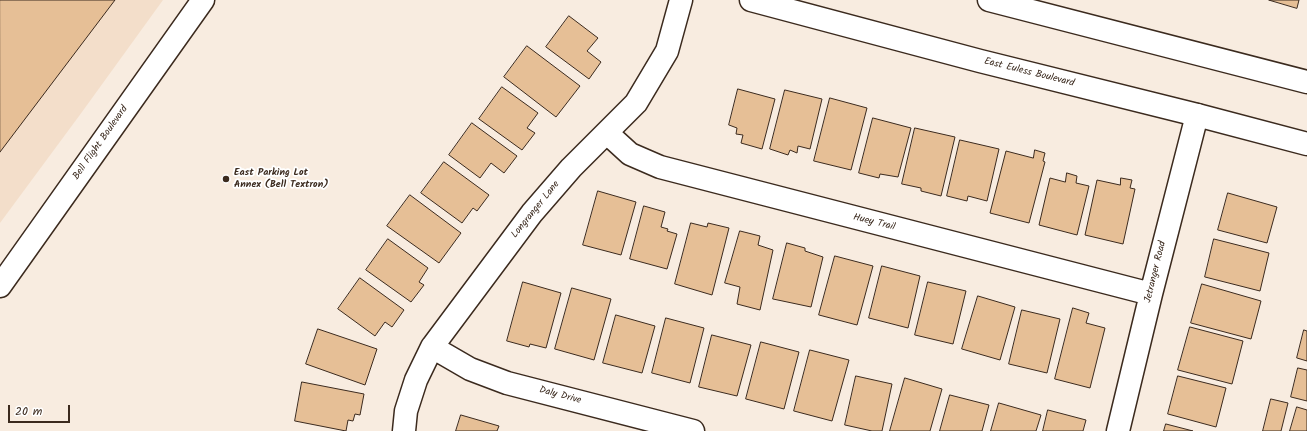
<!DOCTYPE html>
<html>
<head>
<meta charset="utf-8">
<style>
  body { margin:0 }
  #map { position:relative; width:1307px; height:431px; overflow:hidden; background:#f8ece0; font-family:Kalam,sans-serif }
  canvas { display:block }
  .scale { position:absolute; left:8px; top:405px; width:62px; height:18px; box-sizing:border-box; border:2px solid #3b2a1e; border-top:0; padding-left:5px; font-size:12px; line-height:14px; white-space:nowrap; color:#3b2a1e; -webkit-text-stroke:3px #fff; paint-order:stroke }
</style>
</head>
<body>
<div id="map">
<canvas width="1307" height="431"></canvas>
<div class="scale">20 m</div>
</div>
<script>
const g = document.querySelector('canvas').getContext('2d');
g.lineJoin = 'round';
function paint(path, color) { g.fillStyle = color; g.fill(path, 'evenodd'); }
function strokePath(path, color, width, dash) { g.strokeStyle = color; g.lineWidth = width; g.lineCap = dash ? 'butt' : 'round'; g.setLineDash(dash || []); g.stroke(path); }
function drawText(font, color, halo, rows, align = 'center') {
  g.font = font + ' Kalam,sans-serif'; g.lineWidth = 3.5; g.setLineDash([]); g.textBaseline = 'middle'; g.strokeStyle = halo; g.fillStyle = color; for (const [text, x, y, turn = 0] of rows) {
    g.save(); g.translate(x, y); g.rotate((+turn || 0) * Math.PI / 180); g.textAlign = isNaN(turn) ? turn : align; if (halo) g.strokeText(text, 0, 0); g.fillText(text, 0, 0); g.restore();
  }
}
paint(new Path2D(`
  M0,0h163l-81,112 -82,111z`), '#f3deca');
const building = new Path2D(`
  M0,0h115l-115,152z
  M1269,0h30l-2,8z
  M569,16l29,22 -11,13 14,11 -12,17 -43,-32z
  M527,46l53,40 -24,31 -52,-40z
  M502,87l36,26 -11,15 8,5 -13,17 -43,-31z
  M738,89l37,10 -13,50 -21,-6 2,-8 -7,-1 1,-6 -8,-3z
  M785,90l37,9 -12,50 -12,-3 -1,7 -7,-3 -2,5 -18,-6z
  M830,98l37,10 -16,62 -37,-9z
  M873,118l38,10 -13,49 -18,-3 -1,4 -20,-5z
  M472,123l45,33 -13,17 -13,-10 -11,15 -31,-23z
  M915,128l40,9 -14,59 -20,-5v-3l-19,-4z
  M960,140l39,9 -12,52 -19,-5 -1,5 -20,-5z
  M1035,150l10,3 -2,8 2,1 -16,61 -39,-10 16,-62 27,7z
  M444,162l45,33 -12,16 -4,-3 -11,15 -41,-30z
  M1067,173l10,3 -1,7 13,3 -12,49 -38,-10 11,-47 15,4z
  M1121,178l11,2 -2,8 5,1 -12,55 -38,-9 12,-55 23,5z
  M598,191l38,11 -15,53 -38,-10z
  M1228,193l49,14 -10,36 -49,-13z
  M410,195l51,38 -22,30 -52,-37z
  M644,206l21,6 -4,15 7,2 -1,2 10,3 -10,35 -37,-10z
  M691,223l16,4 1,-4 21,5 -17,67 -37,-11z
  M740,231l20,5 -2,9 15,5 -13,60 -23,-6 3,-17 -15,-4z
  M388,239l40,29 -9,14 5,3 -13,17 -45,-32z
  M1214,239l55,14 -9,38 -55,-14z
  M787,243l18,5v3l18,6 -12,50 -38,-8z
  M835,256l38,10 -16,59 -38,-10z
  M882,266l38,10 -12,52 -39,-10z
  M360,278l44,32 -12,17 -7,-5 -10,14 -37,-27z
  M523,282l38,11 -15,55 -16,-4 -1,3 -22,-6z
  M928,282l38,9 -13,53 -38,-9z
  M1202,284l59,17 -10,38 -60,-16z
  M572,288l39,11 -17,61 -39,-11z
  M978,296l37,11 -15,53 -38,-11z
  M1073,308l16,5 -3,10 19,5 -15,60 -35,-9z
  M1022,310l38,9 -13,54 -38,-9z
  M616,315l39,11 -13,47 -39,-10z
  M666,318l38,10 -14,55 -38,-10z
  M1190,327l53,14 -11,43 -54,-14z
  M318,329l59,20 -12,36 -59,-21z
  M1304,330l3,1v30l-10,-3z
  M712,335l39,10 -14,51 -38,-9z
  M761,342l38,10 -15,57 -38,-10z
  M810,350l39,10 -17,61 -38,-10z
  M1298,368l9,2v31l-16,-4z
  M856,376l36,8 -10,47h-10l-27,-6z
  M1178,376l48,12 -10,39 -48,-13z
  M905,378l37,11 -12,42h-40z
  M302,382l62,12 -4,21 -5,-1 -2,7 -5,-1 -2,11 -51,-10z
  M950,395l39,10 -7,26h-42z
  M1271,399l17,4 -7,28h-18z
  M999,403l42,12 -5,16h-45z
  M1297,407l10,3v21h-17z
  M1048,410l38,10 -3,11h-40z
  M461,415l38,11 -2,5h-41z
  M1166,424l27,7h-29z`);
paint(building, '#e6bf96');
strokePath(building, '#3b2a1e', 1);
const minor = new Path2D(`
  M607,133l23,21 30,13 491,127
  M0,286l203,-286
  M432,347l38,22 37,14 186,48
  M404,431l2,-20 10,-31 16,-33 100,-134 39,-45 65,-65 31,-52 14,-51
  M1118,431l33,-137 46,-179`);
const major = new Path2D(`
  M751,0l229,61 217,54 110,29
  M989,0l318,82`);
strokePath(minor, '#3b2a1e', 25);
strokePath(major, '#3b2a1e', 25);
strokePath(minor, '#fff', 22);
strokePath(major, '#fff', 22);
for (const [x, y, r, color] of [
  [226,179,4,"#3b2a1e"]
]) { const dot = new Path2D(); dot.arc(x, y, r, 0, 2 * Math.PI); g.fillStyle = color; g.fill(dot); strokePath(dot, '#fff', 1.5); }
drawText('10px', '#3b2a1e', '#fff', [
  ["East Euless Boulevard",1029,73,14],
  ["Bell Flight Boulevard",101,143,-55],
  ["Longranger Lane",536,210,-51],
  ["Huey Trail",874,223,14],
  ["Jetranger Road",1156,272,-76],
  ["Daly Drive",560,396,15]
]);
drawText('bold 10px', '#3b2a1e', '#fff', [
  ["East Parking Lot",234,173],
  ["Annex (Bell Textron)",234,185]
], 'left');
</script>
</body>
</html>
